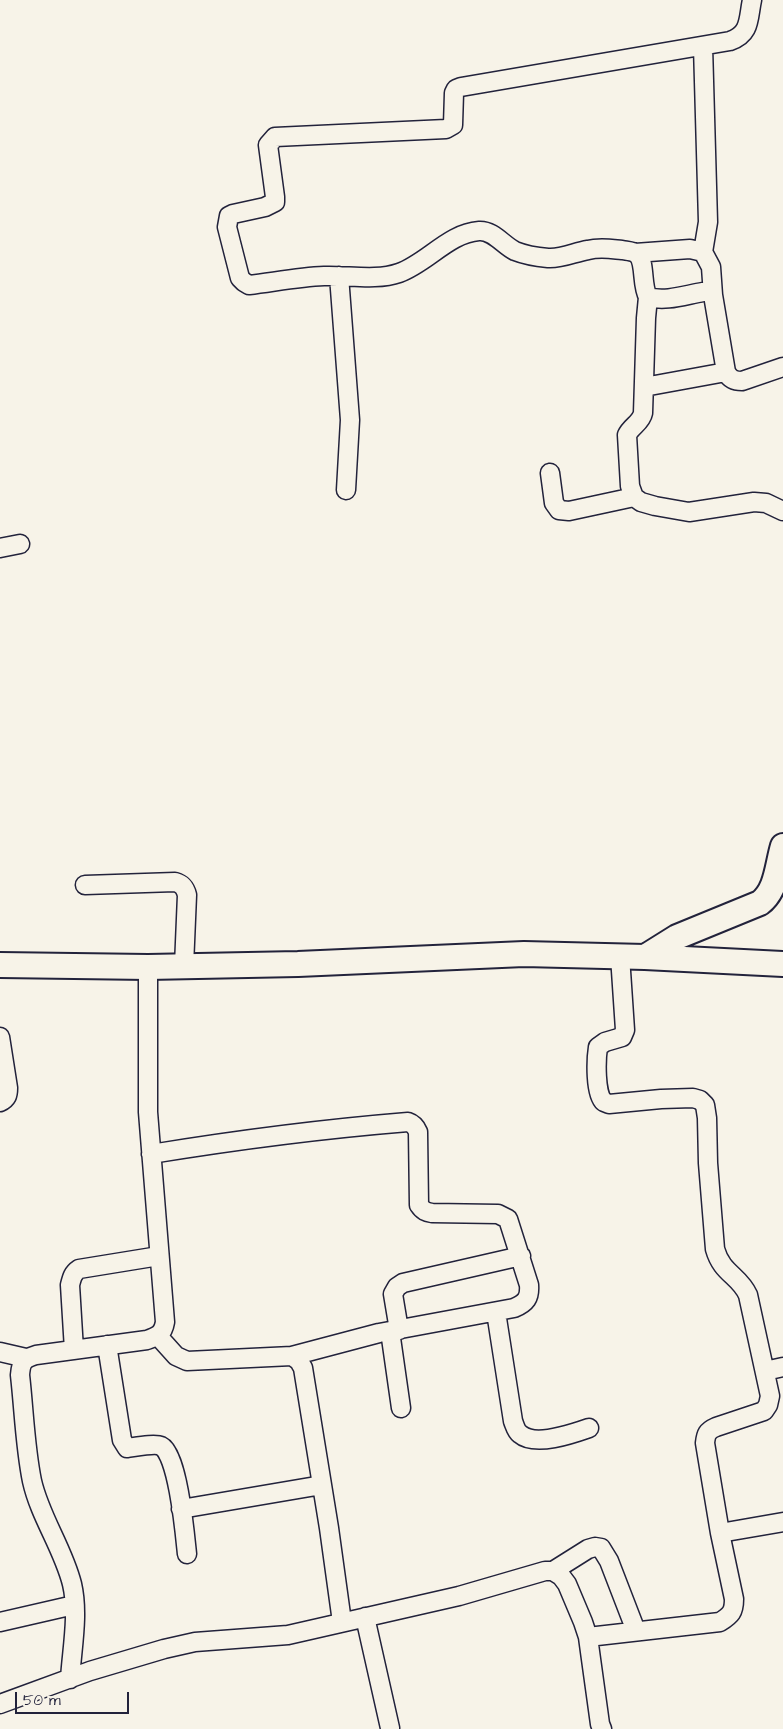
<!DOCTYPE html>
<html>
<head>
<meta charset="utf-8">
<style>
  body { margin:0 }
  #map { position:relative; width:783px; height:1729px; overflow:hidden; background:#f7f3e8; font-family:"Architects Daughter",sans-serif }
  canvas { display:block }
  .scale { position:absolute; left:15px; top:1692px; width:114px; height:22px; box-sizing:border-box; border:2px solid #22223b; border-top:0; padding-left:6px; font-size:15px; line-height:18px; white-space:nowrap; color:#22223b; -webkit-text-stroke:4px #f7f3e8; paint-order:stroke }
</style>
</head>
<body>
<div id="map">
<canvas width="783" height="1729"></canvas>
<div class="scale">50 m</div>
</div>
<script>
const g = document.querySelector('canvas').getContext('2d');
g.lineJoin = 'round';
function strokePath(path, color, width, dash) { g.strokeStyle = color; g.lineWidth = width; g.lineCap = dash ? 'butt' : 'round'; g.setLineDash(dash || []); g.stroke(path); }
const street = new Path2D(`
  M752,0c-4,18 -1,34 -22,41l-269,46 -5,2 -2,4 -1,32 -7,4 -171,8 -7,8 7,52v5l-10,5 -32,7 -4,2 -2,11 13,51 4,4 5,3c25,-3 50,-8 75,-9 24,-1 52,5 75,-3 28,-10 50,-40 80,-42 14,-1 24,14 36,20 10,4 22,6 33,7 14,1 27,-6 40,-8 12,-3 23,-1 34,0 5,1 11,1 15,4 9,8 4,31 11,43 18,5 37,-2 55,-5h5l5,3 13,77c4,7 8,9 16,9l41,-14
  M703,252l5,-30 -5,-176
  M635,253l55,-4 13,3 8,15 2,28
  M339,276l11,144 -4,70
  M648,297l-2,21 -3,95c-2,10 -12,13 -16,22l3,51 4,11 7,5 14,4 34,6 65,-10 12,1 17,8
  M644,387l82,-15
  M550,473l4,30 5,7 10,1 65,-14
  M0,548l20,-4
  M85,885l90,-3c7,2 10,5 12,13l-3,71
  M0,1037l8,51c0,7 -1,11 -8,14
  M151,1154c86,-14 171,-25 257,-32 6,2 8,5 10,10l1,73c4,6 7,7 13,8l66,1 10,5 21,66c1,13 -3,18 -15,23l-135,25 -87,23
  M496,1312l17,109c2,5 3,10 7,13 15,13 52,0 69,-6
  M399,1330l-6,-36 4,-7 6,-4 118,-27
  M390,1331l11,77
  M158,1336l18,20 11,5 105,-5 7,5 4,7 26,160 13,94
  M107,1345l15,95 5,8c8,-1 28,-5 34,-2 17,8 24,89 26,108
  M74,1350l-4,-65c2,-8 3,-12 9,-16l80,-13
  M0,1352l26,6
  M765,1371l18,-4
  M181,1509l141,-24
  M720,1533l63,-11
  M553,1571l35,-22 7,-2 6,1 8,13 27,70
  M365,1617l25,111
  M0,1622l74,-17
  M588,1637l132,-15c11,-7 14,-10 14,-23l-14,-66 -15,-90c1,-9 2,-12 11,-16l48,-16 4,-6 2,-9 -22,-101c-9,-20 -26,-21 -33,-46l-7,-86 -1,-45 -2,-13 -5,-5 -7,-2 -32,1 -52,5 -5,-2c-9,-8 -8,-42 -6,-55l7,-5 17,-5 3,-7 -5,-74
  M70,1679c2,-31 9,-65 2,-95 -9,-36 -32,-67 -40,-103 -7,-34 -8,-71 -12,-106 1,-13 3,-16 16,-20l111,-15c11,-4 16,-6 18,-18l-17,-210v-145
  M0,1704l90,-33 74,-22 31,-7 93,-7 171,-39 86,-25h8l8,5 6,8 16,38 5,15 3,22 9,65 2,5`);
const secondary = new Path2D(`
  M645,957l32,-20 83,-34c17,-13 17,-37 23,-57
  M0,965l148,2 150,-3 226,-10 121,3 138,7`);
strokePath(street, '#22223b', 21);
strokePath(secondary, '#22223b', 28);
strokePath(street, '#f7f3e8', 18);
strokePath(secondary, '#f7f3e8', 24);
</script>
</body>
</html>
